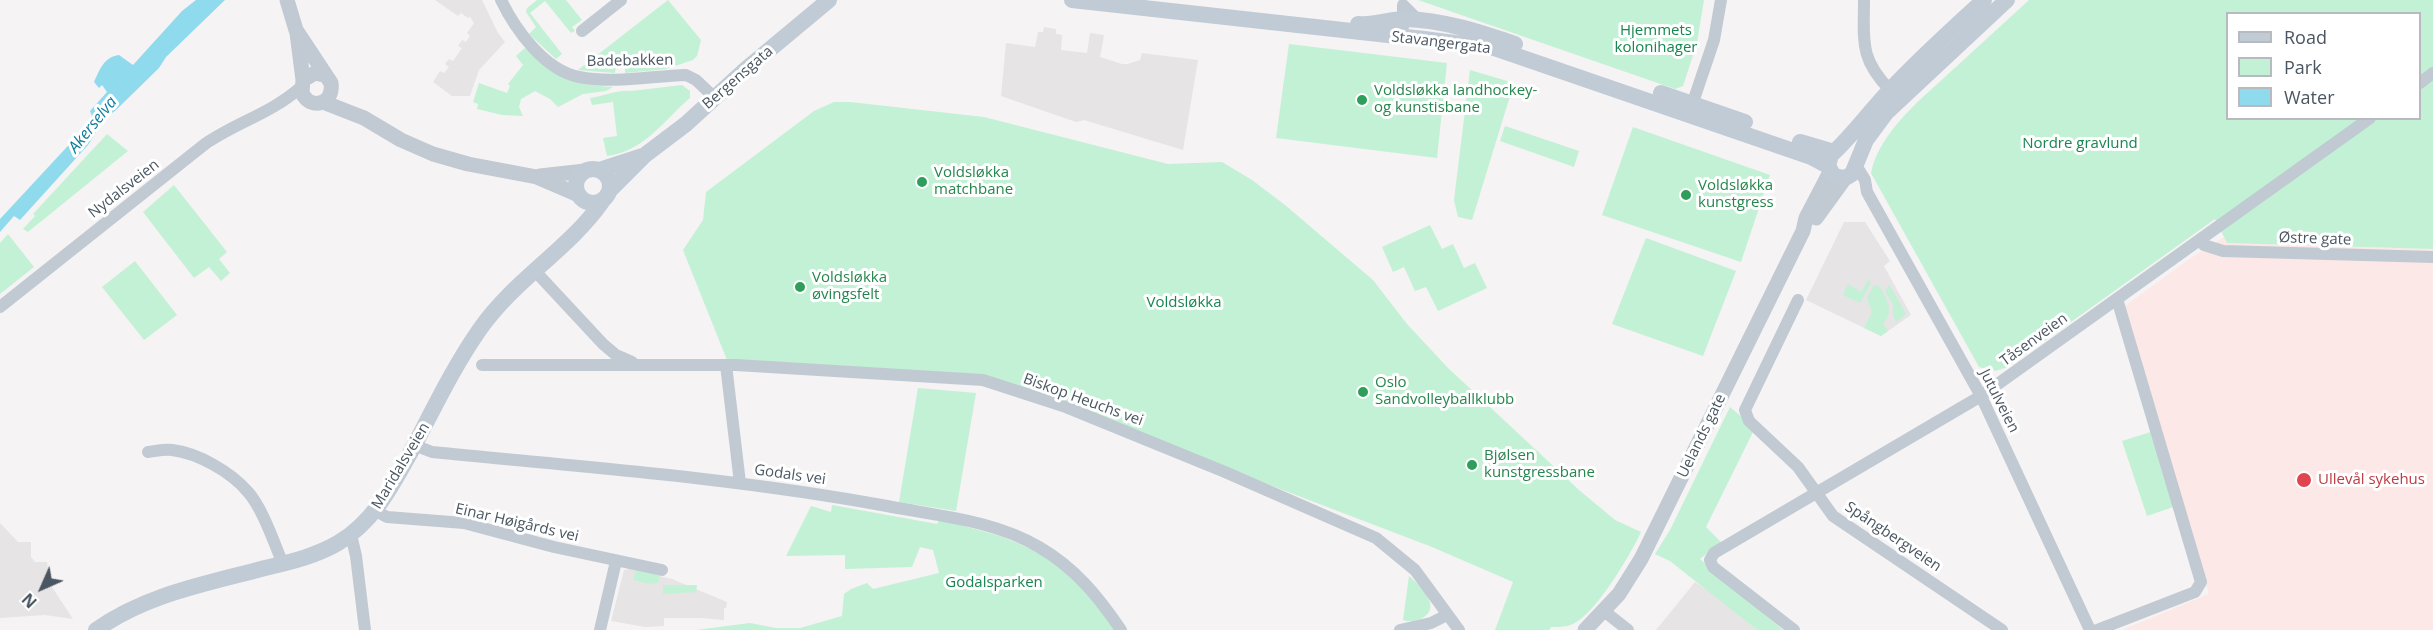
<!DOCTYPE html>
<html>
<head>
<meta charset="utf-8">
<style>
  body { margin:0 }
  #map { position:relative; width:2433px; height:630px; overflow:hidden; background:#f5f3f3; font-family:"Open Sans",sans-serif }
  canvas { display:block }
  .legend { position:absolute; left:2226px; top:12px; width:195px; height:108px; box-sizing:border-box; background:#fff; border:2px solid #b7bbc0; margin:0; padding:8px 10px; list-style:none; font-size:18px; color:#4a5661 }
  .legend li { display:flex; align-items:center; gap:12px; height:30px }
  .legend b { width:30px; border:2px solid #b7bbc0 }
  .north { position:absolute; left:12px; top:558px; width:60px; height:60px; -webkit-text-stroke:4px #fff; paint-order:stroke; rotate:225deg; font-size:16px; font-weight:700; line-height:24px; text-align:center; color:#4a5661 }
  .north::after { content:''; display:block; margin:auto; width:21px; height:27px; background:#4a5661; clip-path:polygon(50% 0,100% 100%,50% 72%,0 100%) }
</style>
</head>
<body>
<div id="map">
<canvas width="2433" height="630"></canvas>
<ul class="legend">
<li><b style="height:8px;background:#c1cbd6"></b>Road</li>
<li><b style="height:16px;background:#c3f1d5"></b>Park</li>
<li><b style="height:16px;background:#90daee"></b>Water</li>
</ul>
<div class="north">N</div>
</div>
<script>
const g = document.querySelector('canvas').getContext('2d');
g.lineJoin = 'round';
function paint(path, color) { g.fillStyle = color; g.fill(path, 'evenodd'); }
function strokePath(path, color, width, dash) { g.strokeStyle = color; g.lineWidth = width; g.lineCap = dash ? 'butt' : 'round'; g.setLineDash(dash || []); g.stroke(path); }
function drawText(font, color, halo, rows, align = 'center') {
  g.font = font + ' "Open Sans",sans-serif'; g.lineWidth = 6; g.setLineDash([]); g.textBaseline = 'middle'; g.strokeStyle = halo; g.fillStyle = color; for (const [text, x, y, turn = 0] of rows) {
    g.save(); g.translate(x, y); g.rotate((+turn || 0) * Math.PI / 180); g.textAlign = isNaN(turn) ? turn : align; if (halo) g.strokeText(text, 0, 0); g.fillText(text, 0, 0); g.restore();
  }
}
paint(new Path2D(`
  M435,0h47l16,33 7,9 -26,28 -9,26h-18l-19,-14 7,-11 4,2 5,-6 -4,-3 4,-5 4,2 9,-13 -4,-2 4,-6 4,2 4,-6 -3,-3 7,-10 -4,-6 -2,1 -7,-5 -3,3z
  M1044,27l12,2v5l6,1 -1,15 26,3 3,-20 14,2 -4,22 22,7h6l12,-4 2,-7 56,7 -15,90 -99,-30 -8,2 -75,-26 5,-53 29,4 3,-15h5z
  M1844,222h21l25,39 -6,5 27,49 -30,21 -75,-36z
  M0,523l18,19h13v15l4,5h12l3,22 23,35 -28,-4 -45,3z
  M630,569l42,10 55,23 -1,6h-2v12l-23,-2h-37v8l-19,1 -34,-6 13,-51z
  M1695,582l18,12 44,36h-101z`), '#e6e4e5');
paint(new Path2D(`
  M2224,237l3,6 206,6v381h-311l87,-36 -84,-288 63,-46z`), '#fce8e6');
paint(new Path2D(`
  M537,0h29l16,20 -10,7 3,4 -4,2 -26,-32 -15,12 32,41 -6,5 -27,-25 7,-7 -10,-15 1,-4z
  M668,0l33,40 -4,16 -4,4 -27,9 -41,4v-8h-9l-1,8 -37,-3z
  M1418,0h286l-7,43 -14,43 -8,3z
  M2029,0h404v249l-206,-6 -12,-24 -207,148 -13,4 -16,-4 -108,-194c8,-42 56,-79 86,-107 24,-22 48,-44 72,-66zM2228,14h192v104h-192z
  M1289,44l158,19 -10,95 -161,-20z
  M525,48c34,31 42,36 88,39l-7,4 -23,3 -25,13 -8,-8 -15,-8 -14,8 -2,8 4,9 -21,-1 -25,-6 1,-5 -5,-2 6,-19 28,10 3,-7 -2,-2 15,-19 -7,-9z
  M1470,70l44,13 -42,137 -14,-3 -4,-17z
  M682,85l8,6v7c-26,22 -45,53 -83,58l-4,-18 14,-2 -4,-34 -21,3 -2,-7c13,-2 30,-9 41,-7z
  M834,102h16l134,15 184,47 54,-2 30,18 33,25 88,75 34,44 41,44 131,122 36,30 26,12c-10,22 -48,87 -71,93 -5,2 -13,2 -19,2l-2,3h-54l18,-48 -81,-35 -356,-136 -94,-29 -255,-22 -44,-110 20,-30 3,-28 108,-81z
  M1505,126l74,25 -5,16 -74,-26z
  M1633,127l137,48 -29,87 -139,-47z
  M107,134l21,17 -100,81 -5,-3 12,-13 -2,-2z
  M174,185l53,67 -8,7 11,14 -9,8 -12,-14 -15,11 -51,-66z
  M1430,225l12,24 11,-5 11,24 11,-5 12,25 -49,23 -12,-24 -11,4 -11,-24 -11,5 -11,-25z
  M8,234l26,33 -34,27v-51z
  M1646,238l90,33 -33,85 -91,-32z
  M135,261l42,54 -33,25 -42,-53z
  M1869,279l2,4 -11,20 -17,-8 5,-11 13,8z
  M1889,284l17,30 -10,8 -3,-6v-12l-8,-12z
  M1874,285l5,1c8,14 16,24 4,38l5,7 -7,5 -17,-8 8,-16 -5,-14z
  M918,388l58,5 -20,118 -57,-9z
  M1730,407l25,21 -49,99 15,15 -21,17 83,71h-26l-87,-69 -15,-7 15,-24z
  M2154,431l22,75 -29,10 -25,-75z
  M832,505l105,19 2,-4c54,13 98,23 140,63 14,14 25,32 37,47h-420l54,-7 26,5h24l42,-12 2,-22 7,-5 16,-6 6,6 66,-16 -6,-23 -13,-3 -8,20 -67,2v-14l-59,1 25,-50 20,6z
  M636,570l24,5 -2,8 -9,1 -16,-4z
  M1409,576c7,6 19,17 21,27 4,14 -17,21 -27,17z
  M663,585h34l-1,7 -33,2z`), '#c3f1d5');
paint(new Path2D(`
  M196,0h29l-59,57 -7,11 -44,43 -10,7 -17,27 -68,75 -6,-4 -14,16v-13l78,-84 14,-19 -2,-5 17,-19 -5,-7 -3,3 -5,-6c6,-13 10,-25 25,-27l14,10 49,-54z`), '#90daee');
strokePath(new Path2D(`
  M501,0c14,29 43,70 78,77 35,7 72,-1 107,-2l10,5 19,18
  M1864,0c0,41 -5,58 26,90
  M1403,27v-22l16,16
  M582,31l39,-31
  M2420,83l13,-10
  M1690,111l24,-71 7,-40
  M1857,167l8,13 2,12 114,204 109,234
  M2200,240l4,5 19,6 210,6
  M535,271l68,73 13,11 16,7
  M1798,300l-53,110 4,11 49,46 35,49 169,114
  M0,307l205,-163c32,-22 67,-31 96,-57
  M482,365h254l247,15 80,26 162,66 151,66 39,32 44,60
  M726,365l14,118
  M414,445l18,7c152,15 304,26 455,54 51,10 106,14 152,41 36,21 59,49 82,83
  M148,452c8,-1 16,-3 24,-2 26,3 59,22 76,42 15,17 26,51 35,72
  M376,511l11,6 77,6 90,24 108,23
  M351,535l5,21 9,74
  M1604,611l24,19
  M600,630l16,-69
  M1400,630l31,-7 16,-8
  M1794,630l-81,-63 -3,-7 4,-7 267,-157 389,-278
  M2097,630l98,-38 6,-10 -84,-283`), '#c1cad2', 12);
strokePath(new Path2D(`
  M287,0l9,30 35,53c3,21 -20,28 -29,10l1,-13 12,-7 9,2
  M297,33l6,47
  M323,102l41,16 37,22 32,14 35,10 69,13 42,18
  M540,176l45,-5
  M1816,218l29,-40
  M1585,630l34,-36 22,-35 162,-328 3,-13 24,-46`), '#c1cad2', 15);
strokePath(new Path2D(`
  M1072,0l352,39 70,9 317,109 17,9
  M1984,0c-32,29 -64,58 -94,90 -20,21 -38,46 -59,65l-3,11 6,10 11,2 7,-4 14,-34 20,-27 121,-113
  M1358,24c16,2 31,-5 47,-5 38,1 74,13 110,25
  M1661,93l84,29
  M1800,142l34,10
  M576 186a17 17 0 1 1 34 0a17 17 0 1 1-34 0Z
  M599,170l43,-14
  M611,189l34,-34 41,-31 59,-54 84,-70
  M96,630c51,-36 110,-46 169,-62 25,-6 51,-12 73,-25 37,-22 55,-59 75,-95 21,-40 41,-82 67,-119 34,-49 88,-79 122,-127`), '#c1cbd6', 16);
for (const [x, y, r, color] of [
  [1362,100,6,"#2e9e5b"],
  [922,182,6,"#2e9e5b"],
  [1686,195,6,"#2e9e5b"],
  [800,287,6,"#2e9e5b"],
  [1363,392,6,"#2e9e5b"],
  [1472,465,6,"#2e9e5b"],
  [2304,480,8,"#e0444e"]
]) { const dot = new Path2D(); dot.arc(x, y, r, 0, 2 * Math.PI); g.fillStyle = color; g.fill(dot); strokePath(dot, '#fff', 2); }
drawText('15px', '#17864f', '#fff', [
  ["Hjemmets",1656,31],
  ["kolonihager",1656,48],
  ["Nordre gravlund",2080,144],
  ["Voldsløkka",1184,303],
  ["Godalsparken",994,583]
]);
drawText('15px', '#4a5661', '#fff', [
  ["Stavangergata",1441,43,7],
  ["Badebakken",630,61,-1],
  ["Bergensgata",738,78,-41],
  ["Nydalsveien",124,189,-38],
  ["Østre gate",2315,239,2],
  ["Tåsenveien",2034,340,-36],
  ["Biskop Heuchs vei",1083,400,20],
  ["Jutulveien",1999,401,63],
  ["Uelands gate",1702,436,-64],
  ["Maridalsveien",401,466,-59],
  ["Godals vei",790,475,8],
  ["Einar Høigårds vei",517,523,13],
  ["Spångbergveien",1893,537,34]
]);
drawText('15px', '#27864d', '#fff', [
  ["Voldsløkka landhockey-",1374,91],
  ["og kunstisbane",1374,108],
  ["Voldsløkka",934,173],
  ["matchbane",934,190],
  ["Voldsløkka",1698,186],
  ["kunstgress",1698,203],
  ["Voldsløkka",812,278],
  ["øvingsfelt",812,295],
  ["Oslo",1375,383],
  ["Sandvolleyballklubb",1375,400],
  ["Bjølsen",1484,456],
  ["kunstgressbane",1484,473]
], 'left');
drawText('15px', '#be3a42', '#fff', [
  ["Ullevål sykehus",2318,480]
], 'left');
drawText('italic 16px', '#0c7c9b', '#fff', [
  ["Akerselva",93,125,-51]
]);
</script>
</body>
</html>
